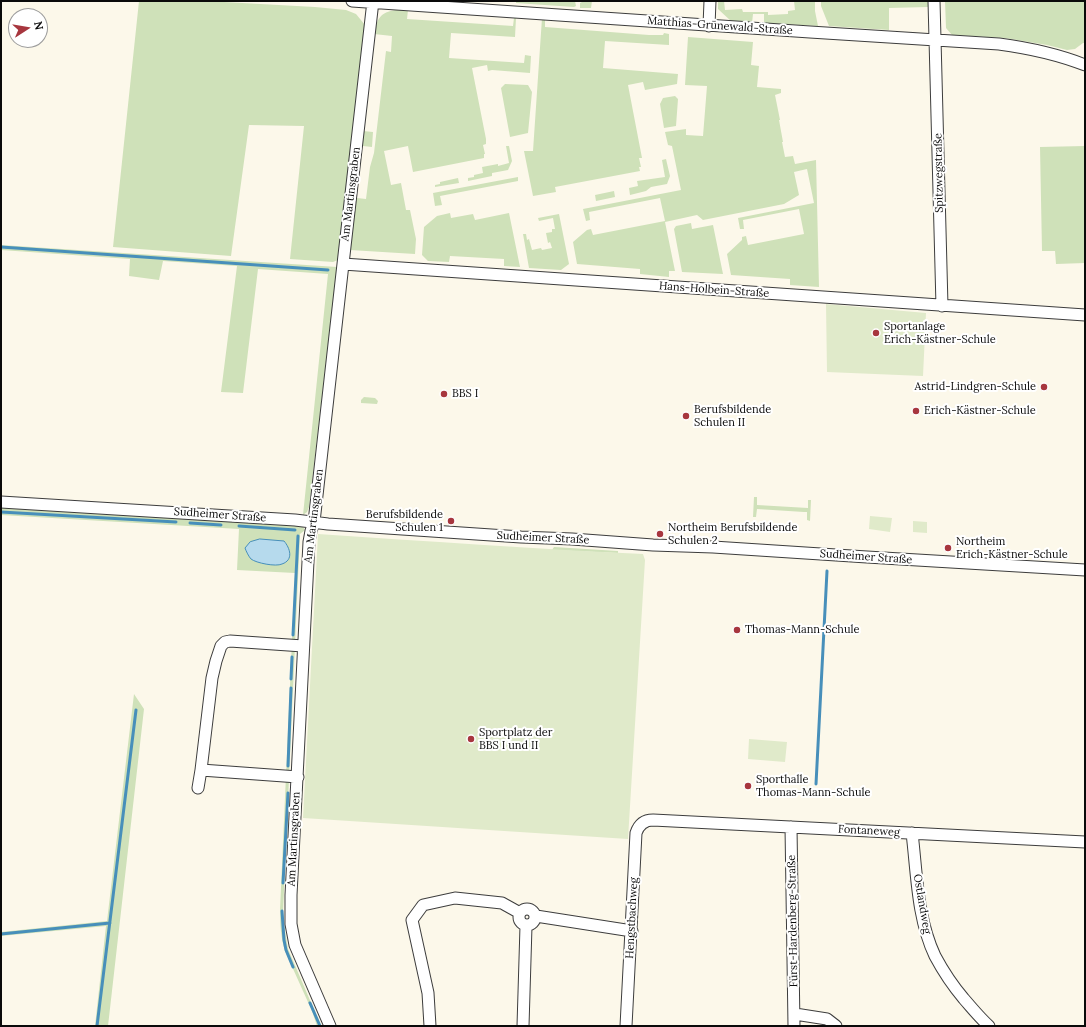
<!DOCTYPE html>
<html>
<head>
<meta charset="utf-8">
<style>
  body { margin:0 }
  #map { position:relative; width:1086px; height:1027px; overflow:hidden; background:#fcf8ea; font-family:Lora,serif }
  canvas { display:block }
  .frame { position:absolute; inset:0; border:2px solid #0a0a0a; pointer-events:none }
  .north { position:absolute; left:8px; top:8px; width:40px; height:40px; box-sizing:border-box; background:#fff; border:1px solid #9d9d9d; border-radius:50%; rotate:78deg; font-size:11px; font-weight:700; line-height:16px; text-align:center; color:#0a0a0a }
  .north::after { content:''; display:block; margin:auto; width:14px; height:18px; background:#a7363e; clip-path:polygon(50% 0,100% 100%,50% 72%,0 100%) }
</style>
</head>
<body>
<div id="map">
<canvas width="1086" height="1027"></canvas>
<div class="frame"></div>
<div class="north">N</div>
</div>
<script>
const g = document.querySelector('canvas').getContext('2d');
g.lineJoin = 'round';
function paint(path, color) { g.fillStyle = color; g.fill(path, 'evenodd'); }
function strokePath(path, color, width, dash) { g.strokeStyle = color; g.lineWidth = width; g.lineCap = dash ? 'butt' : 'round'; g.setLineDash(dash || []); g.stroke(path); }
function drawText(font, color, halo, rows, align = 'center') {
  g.font = font + ' Lora,serif'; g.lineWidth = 4; g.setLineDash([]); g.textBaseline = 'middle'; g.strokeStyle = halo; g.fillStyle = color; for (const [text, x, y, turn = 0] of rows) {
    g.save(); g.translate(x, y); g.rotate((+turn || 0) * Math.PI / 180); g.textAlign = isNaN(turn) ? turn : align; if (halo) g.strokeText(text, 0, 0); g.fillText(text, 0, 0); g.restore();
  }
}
paint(new Path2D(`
  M139,1h67l109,6 31,3 10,4 9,11 -27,235 -5,2 -43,-3 14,-133 -55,-1 -18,131 -118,-9z
  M516,1h59l1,5 -2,1 -58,-4z
  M586,1h6l-1,7h-11v-5l2,-1h3z
  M718,1h6l1,9 17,-1 1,3h25v3l20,-1v-3l7,-1 -1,-9h21v10l3,15 -54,-3v-9h-11l-1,9 -20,-1 -14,-13z
  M821,1h107v6l-39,1v22l-60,-4 -8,-20z
  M945,1h140v42h-2l-8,6 -8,1 -20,-5 -42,-7 -53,-3 -6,-7z
  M396,10h12l-1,9 106,7 1,-8h2l-1,19 -64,-4 -2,25 75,5 1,-8 6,1 -1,17 -38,-3 -4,1 -1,-6 -15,3 14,71v5l-3,1 2,9h-1v4l-71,14 -5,-26 -24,5 7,34 10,-2 5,27h4l6,29 -1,15 -65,-4 5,-44 2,-8 9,1 4,-32 4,-14 12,-102 5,1 1,-16 -18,-2c3,-15 6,-22 22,-24z
  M542,18l3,1v8l104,8h14l1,-2 5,1v11l-64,-4 -2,27 75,6 -1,10 -32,6 -2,-8 -15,3 14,73h-3l2,9h-2l1,4 -85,16 1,5 -23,4 -9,-45h9z
  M688,37l65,5 -2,23 8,1 -2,21 24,2v4l-6,2 5,25h-1l4,22h-1l3,15 8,-1 2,8 21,-4 3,127 -29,-2v-6l-59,-4 -4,-21 15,-14v-3l4,-1 2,9 56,-11 -5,-25 -56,11 1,9h-4l-2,-11 76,-15 -7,-34 -13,3 5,23 -15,9 -81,16 -6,-5 -32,7 10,49h-6v6l-29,-3v-5l-63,-5 -4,-22 14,-12 4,-1 2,6 72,-14 -5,-23 -71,14 1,8 -4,1 -3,-12 98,-19 -9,-44 -4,-1 -3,-13 21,-3v6l17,1 4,-50 -22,-1z
  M505,84l23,1 4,7 -4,41 -18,4 -9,-49z
  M675,96l3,3 -2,27 -12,2 -4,-24 3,-6z
  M363,131l10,1 -1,15 -9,-1z
  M506,146h3l3,15 -4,9 -16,3v3l-24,5v-3l6,-1v-2l9,-2 -1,-6 16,-3v2l11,-3z
  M1085,146v117l-29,1 -1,-13h-13l-2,-104z
  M666,159l4,17 -3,8 -16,3 -5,4 -16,4 -1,-7 9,-2 -1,-5 28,-4 -3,-17z
  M518,177v4l-78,15 2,9 -7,1 -2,-13z
  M458,178l1,5 -24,4v-2l5,-1v-2z
  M614,191l1,6 -19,4 -1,-6z
  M450,213l1,5 22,-4 2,6 34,-7 11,54 -16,-1v-7l-54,-3 -1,6 -21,-1 -6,-6 2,-28 13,-11z
  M559,214l10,50 -8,6 -32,-2 -6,-34h3l1,6 2,-1 3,11 9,-2 1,2 10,-2 -2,-6 -2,1 -2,-10 6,-1v-3h3l-2,-11 -14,3 -1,-3z
  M691,223l1,6 21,-4 10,49 -41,-2 -8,-43 2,-3z
  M1,245l336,22 -28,240 -2,5 -4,3 25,-241 -70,-5 -15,124 -22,-1 16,-126 -74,-5 -4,19 -30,-4 1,-17 -129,-9z
  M364,397l11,1 3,3 -1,3 -16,-1v-3z
  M754,497h3v8l51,3v-8h3l-1,21 -3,-1v-8h-3l-47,-3 -1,8h-3z
  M1,507l299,18 3,2 2,3 -5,4 -17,378 1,13 4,24 33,77h-4l-5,-15 -27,-60c-4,-13 -5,-26 -5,-41l15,-337 -58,-3 2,-41 -238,-14z
  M554,547l64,4v2l-66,-3z
  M134,694l10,15 -36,317h-13l11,-100 -105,10v-4l106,-11z`), '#cfe1b9');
paint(new Path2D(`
  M826,304l100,9 -3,63 -96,-4z
  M870,516l22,2 -2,14 -21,-3z
  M913,521l14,1v11l-14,-1z
  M318,534c108,7 216,15 325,20l2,6 -17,279 -325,-21z
  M749,739l38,3 -2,20 -37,-3z`), '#e0eaca');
const water = new Path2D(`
  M260,539l24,2c6,7 10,19 -2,23 -6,3 -26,-1 -31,-5 -2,-2 -5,-8 -6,-11l5,-6z`);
paint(water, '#b6daed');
strokePath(water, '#478fba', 1);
strokePath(new Path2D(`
  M1,247l327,23
  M1,512l175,10
  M190,523l31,2
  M239,526l56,4
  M293,635l5,-99
  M291,679l1,-22
  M288,766l3,-78
  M816,784l11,-213
  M283,883l5,-90
  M282,911l2,29 2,10 7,17
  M1,934l109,-11
  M310,1003l10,23
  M97,1026l39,-316`), '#478fba', 3);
const minor = new Path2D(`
  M352,1l458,31 189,12c30,4 58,10 86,21
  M934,1l8,305
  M709,26l1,-25
  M343,264l742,51
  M1,502l294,18 33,4 193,13 51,2 81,6 60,2 154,10 218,13
  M298,777l-97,-7 11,-92 4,-17 5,-15 4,-4 5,-1 73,5
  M198,788l3,-18
  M791,827l3,199
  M912,833c5,41 5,85 23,123 8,15 18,30 29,43 8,9 16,19 25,27
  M519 917a8 8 0 1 1 16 0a8 8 0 1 1-16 0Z
  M536,916l96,15
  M795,1014l32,5 9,7
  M330,1026l-35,-81 -4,-21v-29l18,-353 2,-11 3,-9 29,-258 30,-263
  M430,1026l-2,-33 -16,-73 11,-15 32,-7 47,5 18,10
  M523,1026l3,-100
  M626,1026l10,-193c3,-9 9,-13 17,-13l432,22`);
strokePath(minor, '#3d3d3d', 13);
strokePath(minor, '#fff', 11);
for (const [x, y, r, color] of [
  [876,333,4,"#a7363e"],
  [1044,387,4,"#a7363e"],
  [444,394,4,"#a7363e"],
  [916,411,4,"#a7363e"],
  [686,416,4,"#a7363e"],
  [451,521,4,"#a7363e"],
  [660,534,4,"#a7363e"],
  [948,548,4,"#a7363e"],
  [737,630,4,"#a7363e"],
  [471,739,4,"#a7363e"],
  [748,786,4,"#a7363e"]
]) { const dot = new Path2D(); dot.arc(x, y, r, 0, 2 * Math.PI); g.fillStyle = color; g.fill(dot); strokePath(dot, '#fff', 1.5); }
drawText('11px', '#0a0a0a', '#fff', [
  ["Matthias-Grünewald-Straße",720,26,4],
  ["Spitzwegstraße",939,173,-91],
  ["Am Martinsgraben",351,194,-83],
  ["Hans-Holbein-Straße",714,290,4],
  ["Sudheimer Straße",220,515,4],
  ["Am Martinsgraben",314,516,-83],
  ["Sudheimer Straße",543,538,3],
  ["Sudheimer Straße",866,557,4],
  ["Fontaneweg",869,831,3],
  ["Am Martinsgraben",294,839,-87],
  ["Ostlandweg",922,904,80],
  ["Hengstbachweg",632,918,-87],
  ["Fürst-Hardenberg-Straße",793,921,-91]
]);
drawText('11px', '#0a0a0a', '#fff', [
  ["Sportanlage",884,327],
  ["Erich-Kästner-Schule",884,340],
  ["Astrid-Lindgren-Schule",1036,387,"right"],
  ["BBS I",452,394],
  ["Berufsbildende",694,410],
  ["Schulen II",694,423],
  ["Erich-Kästner-Schule",924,411],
  ["Berufsbildende",443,515,"right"],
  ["Schulen 1",443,528,"right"],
  ["Northeim Berufsbildende",668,528],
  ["Schulen 2",668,541],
  ["Northeim",956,542],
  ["Erich-Kästner-Schule",956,555],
  ["Thomas-Mann-Schule",745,630],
  ["Sportplatz der",479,733],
  ["BBS I und II",479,746],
  ["Sporthalle",756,780],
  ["Thomas-Mann-Schule",756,793]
], 'left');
</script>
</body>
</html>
